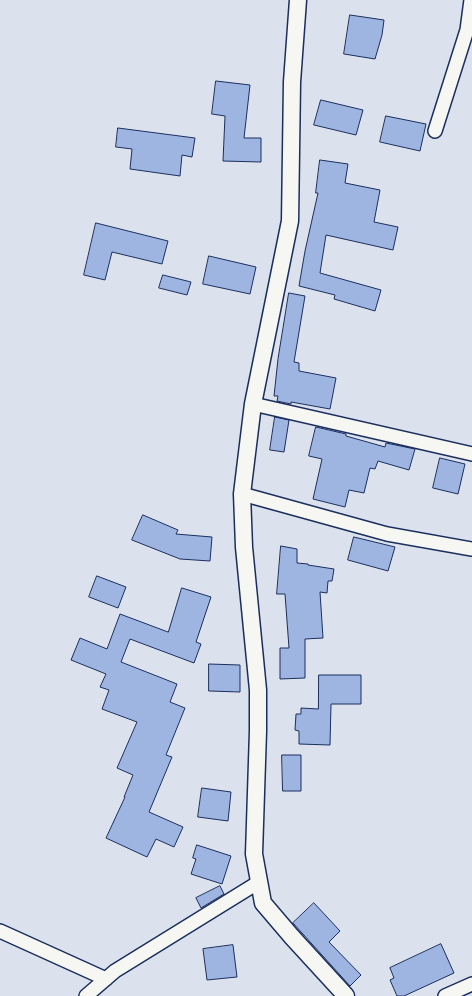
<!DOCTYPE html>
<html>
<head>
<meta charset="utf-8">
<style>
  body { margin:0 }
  canvas { display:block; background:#dce2ed }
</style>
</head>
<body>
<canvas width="472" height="996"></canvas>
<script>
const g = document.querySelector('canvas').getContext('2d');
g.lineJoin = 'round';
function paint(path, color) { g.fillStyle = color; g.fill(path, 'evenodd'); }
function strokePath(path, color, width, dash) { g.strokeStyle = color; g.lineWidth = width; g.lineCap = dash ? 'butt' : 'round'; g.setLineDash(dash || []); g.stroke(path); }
const building = new Path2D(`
  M350,15l34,5 -2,15 -7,24 -31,-5z
  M216,81l34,4 -6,53h17v24l-38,-1 2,-45 -13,-2z
  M321,100l42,10 -7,25 -42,-10z
  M386,116l40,8 -6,27 -40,-9z
  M118,128l77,10 -3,19 -10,-2 -2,21 -50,-7 2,-20 -16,-2z
  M320,160l28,4 -3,19 35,7 -6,32 24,5 -5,23 -67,-15 -6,38 61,17 -6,21 -41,-12 1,-4 -36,-9 6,-35 13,-58h-2z
  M96,223l72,18 -6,23 -50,-12 -7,28 -21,-5z
  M209,256l47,11 -6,27 -47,-10z
  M163,275l28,7 -4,13 -28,-7z
  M289,293l16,3 -11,66 5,1v8l37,7 -6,31 -39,-7v2l-14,-3 1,-5h-4l4,-37z
  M275,417l14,3 -5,32 -14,-2z
  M316,427l30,7v2l39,11 1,-4 29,6 -6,21 -31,-9 -3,8 -5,-1 -6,25 -15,-3 -4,17 -32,-8 9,-40 -13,-3z
  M440,458l25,6 -7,30 -25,-6z
  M143,515l35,15 -2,4 36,3 -2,24 -30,-2 -48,-19z
  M354,537l41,10 -7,24 -40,-11z
  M281,546l16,3v14l11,1v1l26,4 -2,12h-4l-1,12 -7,-1 3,46 -18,1v39l-25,1v-31h9l-4,-54h-8z
  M97,576l29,11 -8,21 -29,-11z
  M182,588l29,9 -15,45 5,2 -7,19 -64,-24 -9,23 56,22 -7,18 15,6 -19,47 6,2 -23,55 34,15 -9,20 -18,-8 -9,18 -41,-19 19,-41h-1l9,-22 -16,-7 20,-46 -35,-13 7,-19 -9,-3 6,-13 -35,-14 9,-22 27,11 13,-35 48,18z
  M209,664l31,1v27l-31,-1z
  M319,675h42v29h-30l-1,41 -31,-1v-13l-4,-1 1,-16h5v-6l17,1z
  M282,755h19v36h-18z
  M202,788l29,4 -3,29 -30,-4z
  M197,845l34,11 -9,28 -31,-10 5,-15 -3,-1z
  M220,886l4,8 -23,14 -5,-10z
  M314,903l26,28 -11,11 32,33 -11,11 -57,-63z
  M441,944l13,29 -50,23h-7l-7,-16 4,-2 -4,-10z
  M233,945l4,32 -30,3 -4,-31z`);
paint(building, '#9eb4e1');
strokePath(building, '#1b2f5e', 1);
const minor = new Path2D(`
  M435,131l32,-101 4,-30
  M253,404l219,50
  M242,494l145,40 85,15
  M0,931l106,48
  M86,996l29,-25 144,-89
  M445,996l27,-12`);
const tertiary = new Path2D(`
  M298,0l-6,82 -2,139 -37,183 -11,90 2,53 14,143v41l-4,123 9,49 29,34 54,59`);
strokePath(minor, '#1b2f5e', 16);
strokePath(tertiary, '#1b2f5e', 19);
strokePath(minor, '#f6f6f2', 13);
strokePath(tertiary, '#f6f6f2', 16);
</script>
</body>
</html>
